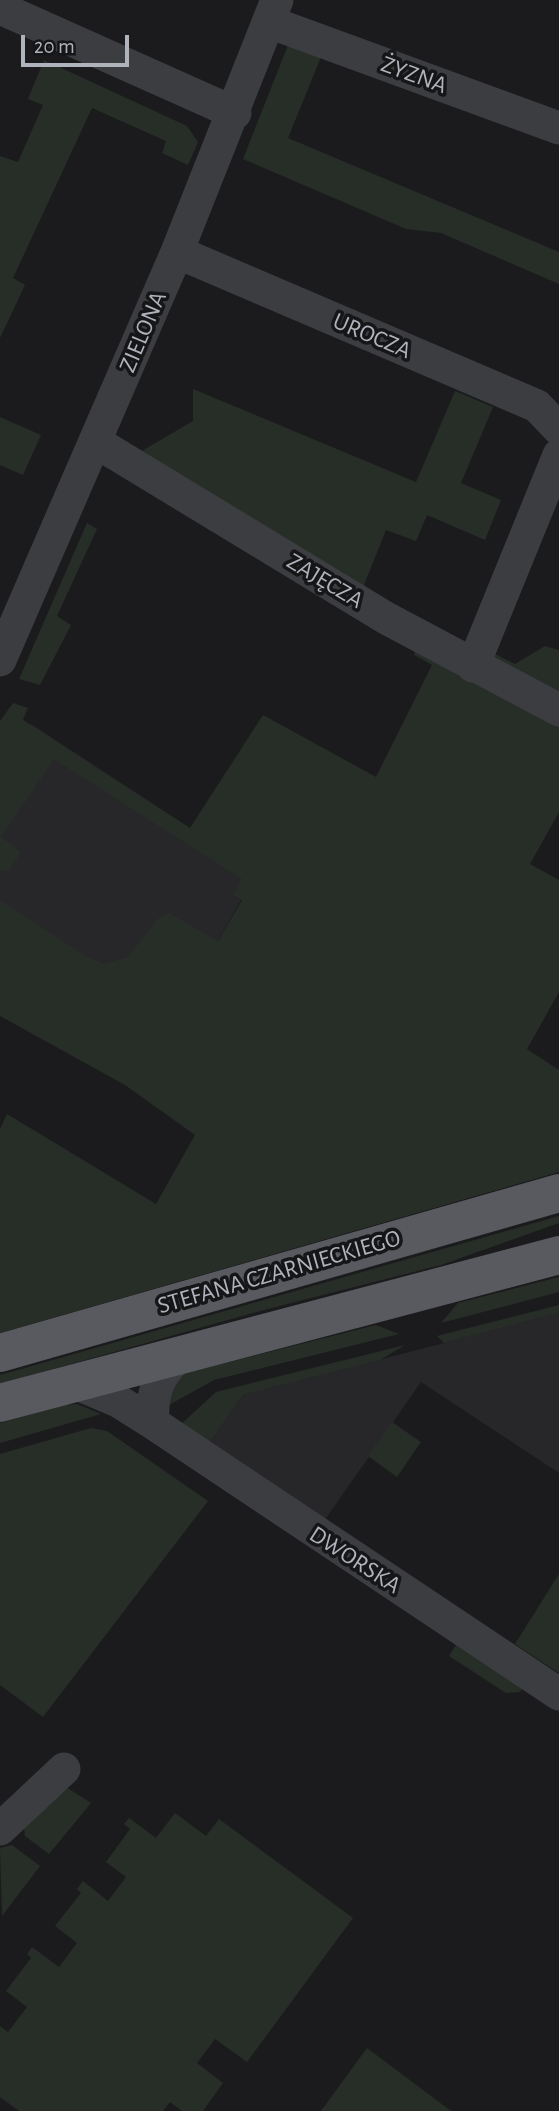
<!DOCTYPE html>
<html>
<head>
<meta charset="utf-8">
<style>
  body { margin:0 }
  #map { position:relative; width:559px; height:2111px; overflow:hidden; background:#1b1b1d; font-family:"Alegreya Sans",sans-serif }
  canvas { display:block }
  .scale { position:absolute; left:21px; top:35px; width:108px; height:32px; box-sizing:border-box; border:4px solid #afb3bb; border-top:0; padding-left:9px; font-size:21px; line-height:24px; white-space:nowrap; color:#afb3bb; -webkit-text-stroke:5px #161618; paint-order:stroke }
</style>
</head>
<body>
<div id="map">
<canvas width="559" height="2111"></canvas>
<div class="scale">20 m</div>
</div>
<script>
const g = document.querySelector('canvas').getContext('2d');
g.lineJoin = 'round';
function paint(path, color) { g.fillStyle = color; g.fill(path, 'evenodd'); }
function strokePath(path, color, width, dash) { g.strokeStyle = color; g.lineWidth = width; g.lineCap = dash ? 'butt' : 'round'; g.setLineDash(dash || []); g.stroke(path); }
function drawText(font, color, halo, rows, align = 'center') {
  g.font = font + ' "Alegreya Sans",sans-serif'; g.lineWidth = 7; g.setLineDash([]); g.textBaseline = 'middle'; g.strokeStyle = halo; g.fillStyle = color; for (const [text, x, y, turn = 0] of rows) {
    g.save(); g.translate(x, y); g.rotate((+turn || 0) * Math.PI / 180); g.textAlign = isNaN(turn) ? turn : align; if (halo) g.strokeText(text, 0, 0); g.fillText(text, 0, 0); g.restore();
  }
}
paint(new Path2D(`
  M31,724l226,148 -42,74 -107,31 -108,-70v-105z
  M559,1309v164l-138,-91 -99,142 -122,-84 12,-1 31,-44 205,-53z`), '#27272a');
paint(new Path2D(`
  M288,45l33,12 -33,81 271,114v32l-118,-51 -35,-4 -163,-70z
  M44,60l143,66 11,16 -10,23 -26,-12 4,-12 -74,-33 -79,170 12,7 -25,53v-182l18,6 25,-57 -15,-6z
  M193,389l223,93 39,-91 38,16 -32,76 40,17 -16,40 -58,-25 -11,26 -30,-11 -24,60 -222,-138 53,-31z
  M0,417l41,18 -18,40 -23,-10z
  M87,523l10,6 -40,87 14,9 -31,60 -21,-6z
  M417,645l142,71v96l-29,52 29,16v112l-32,57 32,21v102l-559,161v-204l7,-15 149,90 39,-69 -70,-50 -125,-69v-116l87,57 17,7 24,-7 30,-38 11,-6 49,28 24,-41 -9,-5 9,-16 -188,-120 -53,78 20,15 -12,18h-9v-149l13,-18 15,5 -5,12 167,108 73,-113 113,62 56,-112 -18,-10z
  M545,646l14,4v45l-65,-32 -1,-10 22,11z
  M559,1216v7l-118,42 -181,46 -260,73v-9z
  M559,1277v15l-118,31 17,-20z
  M559,1305v7l-115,31 -7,-7z
  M376,1325l23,9 -185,46 -47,26 4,-18 15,-15z
  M405,1345l-25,15 -137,35 -31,44 -10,3 -23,-16 37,-34z
  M77,1404l24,10 -101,29v-20l62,-18z
  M392,1422l29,20 -24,35 -29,-21z
  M91,1428l16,3 101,70 -165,216 -43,-32v-231z
  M559,1574v99l-44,-29z
  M456,1645l67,42 -3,5 -14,1 -57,-37z
  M66,1787l25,16 -42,51 -24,-18 -1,-7z
  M175,1813l31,23 13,-17 134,99 -106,144 -32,-23 -18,24 26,20 -20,28h-21l-12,-9 -7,9h-144l-19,-14v-71l8,6 19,-25 -21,-16 25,-33 -4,-4 5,-7 27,20 18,-24 -22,-17 26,-33 -4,-4 6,-8 25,20 18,-24 -20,-15 24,-33 -6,-5 5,-6 27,20z
  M12,1845l28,21 -38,50 -2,-68z
  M367,2048l84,63h-130z`), '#272e28');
strokePath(new Path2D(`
  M0,8l235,105
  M269,22l290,106
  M177,252l360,154 22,23
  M96,442l290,176 173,92
  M0,660l177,-408 100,-252
  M473,666l86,-211
  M73,1382l45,19 35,22 406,271
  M153,1423c-2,-33 6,-51 32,-71
  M0,1829l64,-60`), '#3c3d41', 33);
strokePath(new Path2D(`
  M0,1353l559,-160
  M0,1403l559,-148`), '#595a60', 38);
drawText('24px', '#afb3bb', '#161618', [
  ["ŻYZNA",414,75,20],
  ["ZIELONA",143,332,-67],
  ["UROCZA",372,336,23],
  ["ZAJĘCZA",325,581,31],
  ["STEFANA CZARNIECKIEGO",279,1272,-16],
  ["DWORSKA",355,1560,33]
]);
</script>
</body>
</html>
